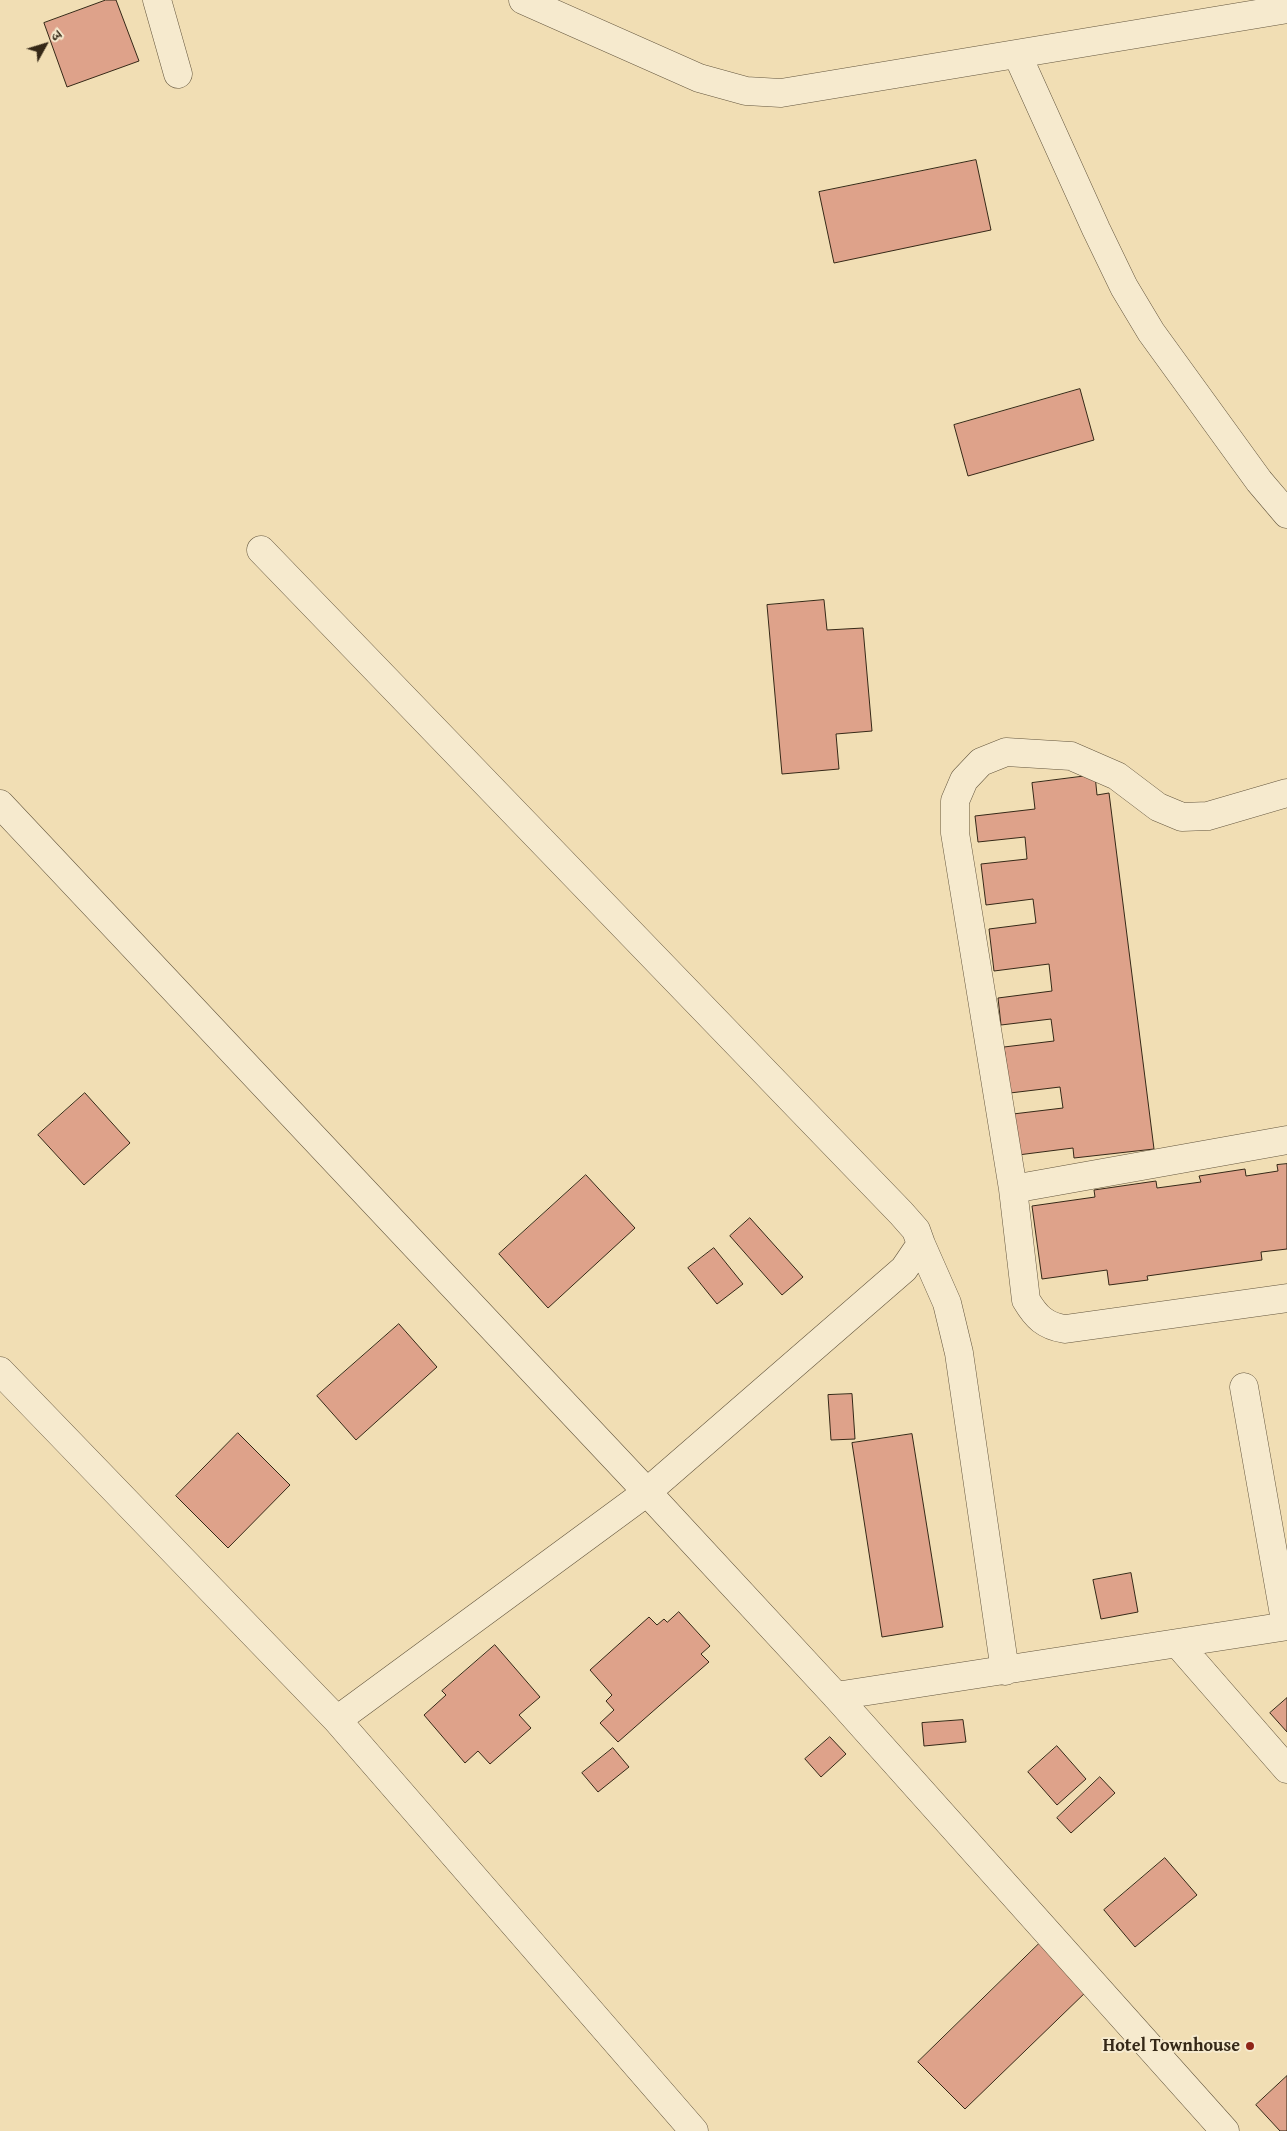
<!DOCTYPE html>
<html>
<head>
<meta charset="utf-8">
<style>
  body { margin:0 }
  #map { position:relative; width:1287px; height:2131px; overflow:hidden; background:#f1deb4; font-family:"Gentium Book Plus","Noto Serif Devanagari",serif }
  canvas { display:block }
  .north { position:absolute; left:20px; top:20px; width:50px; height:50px; -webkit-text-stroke:4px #f6eace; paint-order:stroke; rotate:51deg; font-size:14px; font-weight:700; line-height:20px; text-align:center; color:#352817 }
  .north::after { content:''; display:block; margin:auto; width:18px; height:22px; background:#352817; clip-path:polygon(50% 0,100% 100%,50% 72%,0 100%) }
</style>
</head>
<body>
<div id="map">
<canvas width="1287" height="2131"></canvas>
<div class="north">उ</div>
</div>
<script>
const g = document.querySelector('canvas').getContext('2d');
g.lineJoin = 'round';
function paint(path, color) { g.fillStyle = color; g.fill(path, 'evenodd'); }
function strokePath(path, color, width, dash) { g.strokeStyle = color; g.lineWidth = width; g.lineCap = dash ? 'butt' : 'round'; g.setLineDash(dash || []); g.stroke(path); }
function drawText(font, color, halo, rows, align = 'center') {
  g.font = font + ' "Gentium Book Plus",serif'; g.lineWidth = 4; g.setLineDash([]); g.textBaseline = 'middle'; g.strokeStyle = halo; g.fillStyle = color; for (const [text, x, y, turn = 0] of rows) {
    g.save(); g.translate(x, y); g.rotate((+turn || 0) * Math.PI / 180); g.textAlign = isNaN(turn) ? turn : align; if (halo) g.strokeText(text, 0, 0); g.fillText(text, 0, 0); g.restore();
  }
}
const building = new Path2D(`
  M106,0h10l23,61 -72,26 -23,-64z
  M976,160l15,70 -157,33 -15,-71z
  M1080,389l14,51 -126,36 -14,-51z
  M824,600l3,30 36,-2 9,103 -36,3 3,35 -57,5 -15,-169z
  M1095,775l2,20 12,-2 45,356 -80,9 -1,-10 -55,7 -5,-41 50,-6 -3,-21 -50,6 -6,-46 50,-6 -3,-22 -50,6 -3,-27 54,-7 -3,-27 -55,7 -5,-42 47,-6 -3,-24 -47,6 -5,-41 46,-5 -2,-22 -47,5 -3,-26 60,-7 -3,-26z
  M85,1093l45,50 -46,42 -46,-50z
  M1287,1164v85l-26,3 1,8 -115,16 1,4 -39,5 -2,-15 -65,9 -10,-73 63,-9 -1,-7 62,-9 1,7 44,-6 -2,-6 46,-7 1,7 32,-5 -1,-6z
  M586,1175l49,53 -87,80 -49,-54z
  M750,1218l53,59 -21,18 -52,-59z
  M714,1248l29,36 -26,20 -29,-36z
  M399,1324l38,43 -81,73 -39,-44z
  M852,1394l3,45 -24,1 -3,-45z
  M238,1433l52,52 -62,63 -52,-52z
  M912,1434l31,193 -61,10 -30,-194z
  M1131,1573l7,39 -37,7 -8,-39z
  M679,1612l31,34 -9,8 8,8 -91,80 -18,-19 14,-13 -8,-9 6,-6 -22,-25 59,-53 8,8 7,-6 3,3z
  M495,1645l45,52 -21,18 12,13 -41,36 -12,-13 -13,12 -41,-48 22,-20 -4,-4z
  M1287,1698v34l-17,-19z
  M963,1720l3,22 -42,4 -2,-23z
  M830,1737l16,17 -25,23 -16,-18z
  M1057,1746l29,33 -29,26 -29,-33z
  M613,1748l16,19 -31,25 -16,-19z
  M1100,1777l15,16 -44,40 -14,-15z
  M1165,1858l32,37 -62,52 -31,-37z
  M1042,1941l47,48 -124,120 -47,-47z
  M1287,2076v55h-7l-24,-26z`);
paint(building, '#dea28a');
strokePath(building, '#352817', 1);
const street = new Path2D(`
  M157,0l21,74
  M523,0l176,78 47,13 35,2 506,-84
  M1017,54l79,175 28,58 27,45 108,149 28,33
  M261,550l640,663 15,17 5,14 -17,25 -257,223 -310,228
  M1287,793l-79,23 -26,1 -24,-10 -41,-31 -46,-20 -65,-4 -25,10 -17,18 -9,21v32l58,356 13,111c10,17 19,26 39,29l222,-31
  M0,804l647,688 189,204 389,435
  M1013,1189l274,-49
  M921,1244l26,59 12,50 46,318
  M0,1371l337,349 357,411
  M1244,1387l42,239
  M1178,1644l109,125
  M836,1696l451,-70`);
strokePath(street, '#64563e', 29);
strokePath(street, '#f6eace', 28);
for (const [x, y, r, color] of [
  [1250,2046,5,"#8f2418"]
]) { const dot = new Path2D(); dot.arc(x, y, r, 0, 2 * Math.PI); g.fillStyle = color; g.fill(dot); strokePath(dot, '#f6eace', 2); }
drawText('bold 18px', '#352817', '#f6eace', [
  ["Hotel Townhouse",1240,2046]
], 'right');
</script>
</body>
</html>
